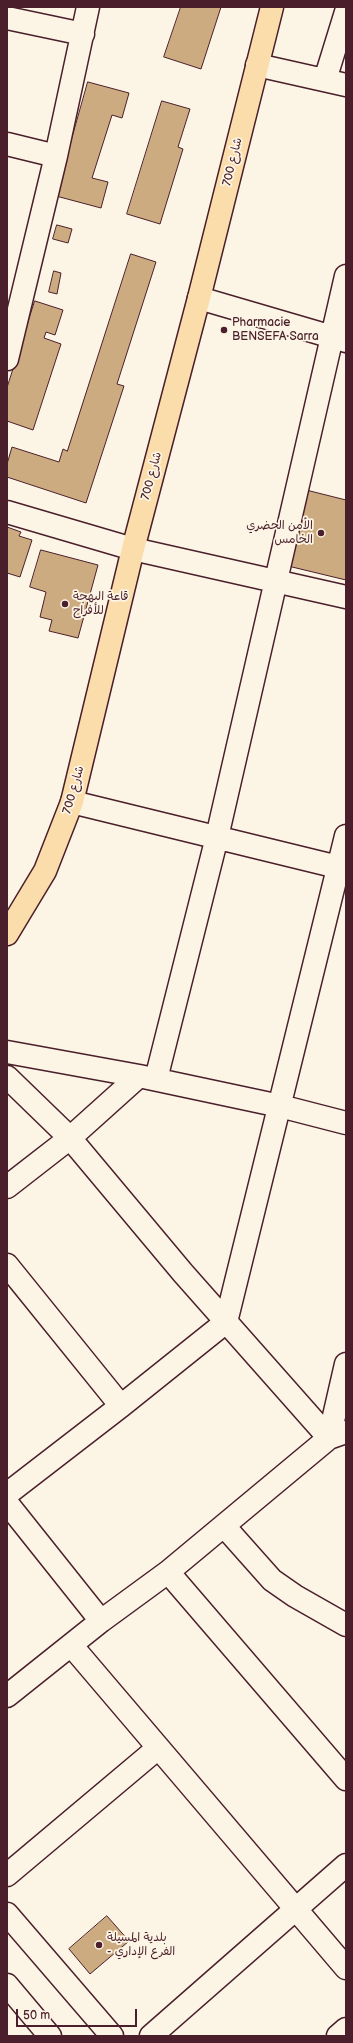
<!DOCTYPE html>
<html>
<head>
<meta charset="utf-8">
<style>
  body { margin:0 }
  #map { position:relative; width:353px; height:2043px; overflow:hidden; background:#fcf5e5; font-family:"Balsamiq Sans",sans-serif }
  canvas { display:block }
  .frame { position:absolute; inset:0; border:8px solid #4a1f2b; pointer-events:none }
  .scale { position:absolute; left:16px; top:2009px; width:121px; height:18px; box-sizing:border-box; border:2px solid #4a1f2b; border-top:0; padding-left:5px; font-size:12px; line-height:14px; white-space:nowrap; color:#4a1f2b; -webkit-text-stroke:3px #fcf5e5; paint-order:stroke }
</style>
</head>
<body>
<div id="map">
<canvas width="353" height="2043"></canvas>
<div class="frame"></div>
<div class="scale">50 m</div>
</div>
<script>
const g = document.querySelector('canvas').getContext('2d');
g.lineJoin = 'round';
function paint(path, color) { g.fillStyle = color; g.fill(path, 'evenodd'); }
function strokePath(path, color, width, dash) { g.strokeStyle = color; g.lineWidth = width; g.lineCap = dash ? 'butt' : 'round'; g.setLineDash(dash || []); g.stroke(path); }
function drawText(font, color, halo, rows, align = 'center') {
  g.font = font + ' "Balsamiq Sans","Playpen Sans Arabic",sans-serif'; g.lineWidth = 3.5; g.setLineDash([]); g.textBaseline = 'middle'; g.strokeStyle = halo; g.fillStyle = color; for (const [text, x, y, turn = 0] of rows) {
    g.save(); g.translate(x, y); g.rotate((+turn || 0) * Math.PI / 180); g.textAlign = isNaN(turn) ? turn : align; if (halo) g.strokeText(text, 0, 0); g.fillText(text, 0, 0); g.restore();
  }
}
const building = new Path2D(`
  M181,7h40l-20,62 -37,-12z
  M88,82l41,11 -7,25 -10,-3 -20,63 16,4 -7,26 -45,-12z
  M162,101l28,8 -12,38 5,2 -23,75 -33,-10z
  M57,225l15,4 -4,14 -15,-4z
  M131,254l25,8 -39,122 7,2 -38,117 -79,-26v-13l5,-17 47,15 4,-13 4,2z
  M54,271l7,2 -4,21 -8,-2z
  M35,301l28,9 -8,25 -9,-3 -2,6 17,6 -28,86 -26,-9v-33z
  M306,490l40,10v80l-58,-14z
  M7,527l14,5 -2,4 13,4 -12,37 -13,-4z
  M41,550l57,15 -20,73 -29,-7 3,-11 -12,-3 6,-25 -16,-5z
  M107,1916l22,25 -39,33 -21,-25z`);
paint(building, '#cdab80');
strokePath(building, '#4a1f2b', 1);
const minor = new Path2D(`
  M7,18l76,16
  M257,65l89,20
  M325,80l21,-68
  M7,144l49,12
  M199,298l147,43
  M7,359l49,-203 32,-149
  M7,512l126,37 213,48
  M72,802l274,67
  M7,1052l132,24
  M7,1077l63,61 113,135 146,165
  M156,1079l61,-242 129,-561
  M7,1187l63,-49 69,-62 141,30 66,17
  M7,1265l114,141
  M329,1438l17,-74
  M7,1494l114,-88 105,-84 120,-486
  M7,1503l94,118
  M224,1526l48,54 23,16 51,29
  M168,1572l178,207
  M71,1645l275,323
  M7,1696l94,-75 67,-49 161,-134 17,-6
  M7,1875l151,-127
  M7,1914l105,122
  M7,1985l43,51
  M151,2036l195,-171
  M338,2036l8,-7`);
const major = new Path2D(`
  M7,934l38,-63 27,-69 61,-253 66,-251 73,-291`);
strokePath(minor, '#4a1f2b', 25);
strokePath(major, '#4a1f2b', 25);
strokePath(minor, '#fcf5e5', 22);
strokePath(major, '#faddab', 22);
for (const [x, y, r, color] of [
  [224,330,4,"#4a1f2b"],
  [321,533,4,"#4a1f2b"],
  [65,604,4,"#4a1f2b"],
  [99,1945,4,"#4a1f2b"]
]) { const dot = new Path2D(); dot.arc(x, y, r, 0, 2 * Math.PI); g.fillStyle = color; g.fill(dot); strokePath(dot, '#fcf5e5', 1.5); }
drawText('12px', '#4a1f2b', '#fcf5e5', [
  ["شارع 700",233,162,-76],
  ["شارع 700",152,476,-75],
  ["شارع 700",74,790,-74]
]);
drawText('12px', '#4a1f2b', '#fcf5e5', [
  ["Pharmacie",232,323],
  ["BENSEFA Sarra",232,337],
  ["الأمن الحضري",313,526,"right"],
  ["الخامس",313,540,"right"],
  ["قاعة البهجة",73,597],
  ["للأفراح",73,611],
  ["بلدية المسيلة",107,1938],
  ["- الفرع الإداري",107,1952]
], 'left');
</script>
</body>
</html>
